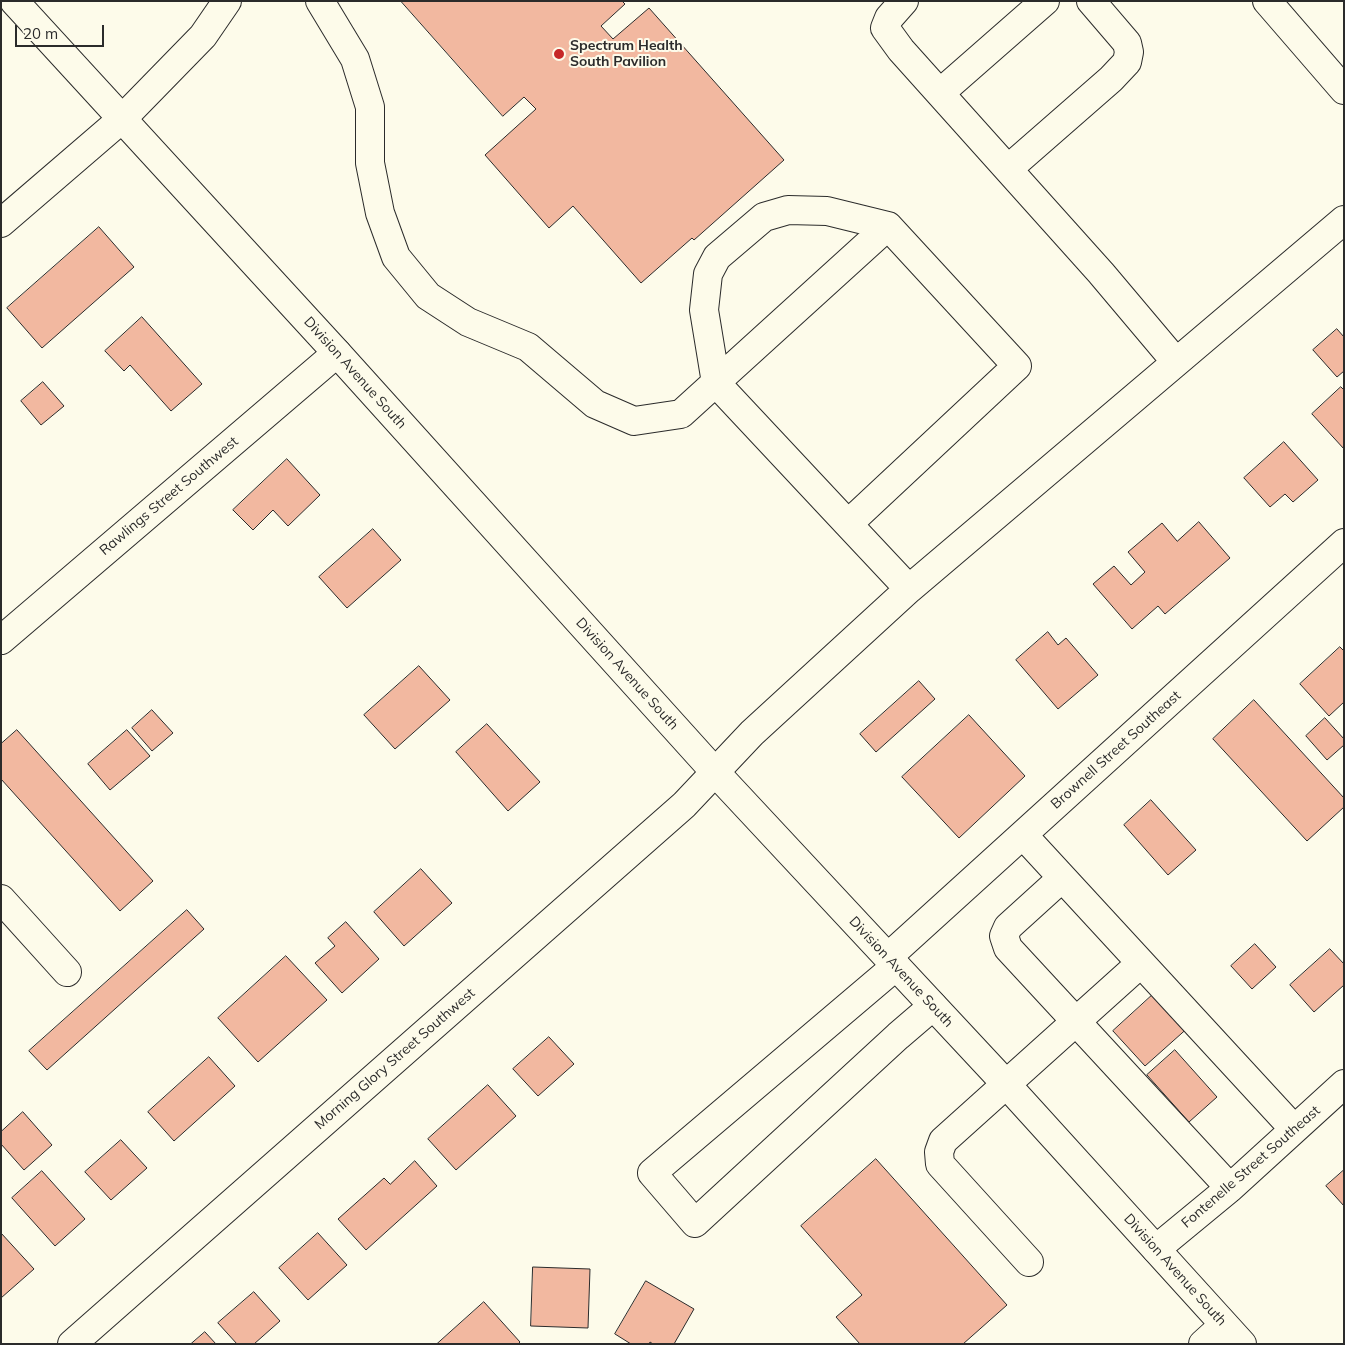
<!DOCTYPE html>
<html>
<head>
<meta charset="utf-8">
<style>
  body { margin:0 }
  #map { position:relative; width:1345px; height:1345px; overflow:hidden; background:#fdfbea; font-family:Mulish,sans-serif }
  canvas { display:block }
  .frame { position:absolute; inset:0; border:2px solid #2b2b2b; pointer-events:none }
  .scale { position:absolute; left:15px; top:25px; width:89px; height:22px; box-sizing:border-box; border:2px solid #2b2b2b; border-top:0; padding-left:6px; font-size:15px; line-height:18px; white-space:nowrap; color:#2b2b2b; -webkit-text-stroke:4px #fdfbea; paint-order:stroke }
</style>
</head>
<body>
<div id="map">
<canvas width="1345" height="1345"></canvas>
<div class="frame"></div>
<div class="scale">20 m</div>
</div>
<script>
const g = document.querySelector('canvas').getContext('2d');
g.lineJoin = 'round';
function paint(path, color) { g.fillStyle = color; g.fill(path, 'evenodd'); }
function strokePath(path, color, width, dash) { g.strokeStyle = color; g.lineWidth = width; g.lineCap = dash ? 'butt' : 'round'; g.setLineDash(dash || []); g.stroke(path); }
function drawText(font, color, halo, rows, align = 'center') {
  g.font = font + ' Mulish,sans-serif'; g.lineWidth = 4; g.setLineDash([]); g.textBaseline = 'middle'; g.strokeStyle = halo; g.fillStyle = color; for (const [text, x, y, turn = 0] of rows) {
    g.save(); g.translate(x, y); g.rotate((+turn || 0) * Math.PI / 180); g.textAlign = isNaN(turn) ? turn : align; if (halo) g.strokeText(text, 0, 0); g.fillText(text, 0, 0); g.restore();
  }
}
const building = new Path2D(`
  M401,1h221l3,3 -24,22 12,13 36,-31 135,152 -90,80 -2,-2 -51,45 -68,-77 -24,22 -64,-73 51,-46 -12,-12 -21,19z
  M99,227l35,40 -92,81 -35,-40z
  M142,317l60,67 -31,27 -41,-46 -6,6 -19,-20z
  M1337,329l7,8v34l-7,6 -24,-27z
  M43,382l21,24 -23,19 -20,-24z
  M1341,387l3,3v59l-32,-35z
  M1284,442l34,38 -25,22 -8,-8 -15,13 -26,-29z
  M287,459l33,36 -32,31 -15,-16 -20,20 -20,-20z
  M1199,522l31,36 -65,56 -7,-8 -26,23 -39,-45 21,-18 17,19 14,-13 -17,-20 34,-29 15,18z
  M373,529l28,31 -54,48 -28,-31z
  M1048,632l10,13 8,-7 32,37 -40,34 -42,-49z
  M1340,647l4,4v51l-15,14 -29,-32z
  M419,666l31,34 -55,49 -31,-34z
  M919,681l16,18 -59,53 -16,-18z
  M1254,700l90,98v9l-37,34 -94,-102z
  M152,710l21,23 -21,18 -20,-23z
  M969,715l56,61 -66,62 -57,-61z
  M1325,718l19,21v6l-17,15 -21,-24z
  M487,724l53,58 -32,29 -52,-59z
  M17,730l136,151 -33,30 -119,-132v-35z
  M127,730l23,26 -40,34 -22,-26z
  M1151,800l45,50 -28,25 -44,-50z
  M421,869l31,34 -48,43 -30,-34z
  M187,910l17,19 -157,141 -18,-19z
  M346,922l33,37 -37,34 -27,-30 20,-17 -7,-8z
  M1255,944l21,23 -24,22 -21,-23z
  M1330,949l14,15v21l-30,27 -24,-27z
  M286,956l41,44 -69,62 -40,-44z
  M1159,989l32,36 -46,41 -32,-35z
  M549,1037l25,27 -36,32 -25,-27z
  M1175,1050l42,47 -28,25 -42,-47z
  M209,1057l26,29 -61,55 -26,-29z
  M488,1085l28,31 -60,54 -28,-31z
  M23,1112l29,33 -28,25 -23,-26v-12z
  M121,1140l26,28 -36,32 -26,-28z
  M876,1159l131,146 -44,39h-103l-24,-27 26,-22 -61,-69z
  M415,1161l22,25 -71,64 -28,-31 46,-41 6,6z
  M1344,1170v36l-18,-20z
  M42,1171l43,48 -30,27 -43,-48z
  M1,1233l33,36 -33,29z
  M318,1233l29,32 -39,35 -29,-32z
  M533,1267l57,2 -2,59 -57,-2z
  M646,1281l48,28 -20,35h-21l-3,-2 -1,2h-18l-16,-10z
  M254,1292l26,29 -26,23h-17l-19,-21z
  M484,1302l36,40 -2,2h-81z
  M205,1332l11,12h-25z`);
paint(building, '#f2b8a0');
strokePath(building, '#2b2b2b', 1);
const minor = new Path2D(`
  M320,1l35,58 15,48v56l10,50 16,44 32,39 40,26 60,25 67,57 39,17 47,-7 207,-188 129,140 -169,158 -132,-141 -12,-73 4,-36 9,-17 47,-40 24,-7 39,1 61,15
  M904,1l-15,17 -4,10 16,22 200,223 75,89
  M1267,1l77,89
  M940,93l105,-92
  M1008,169l103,-90 16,-17 2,-10 -2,-9 -36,-42
  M1,223l122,-105 80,-82 24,-35
  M848,524l61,65
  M1,640l336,-287
  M1023,835l271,294
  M1062,878l-54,49 -4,9 4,12 222,240
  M1,899l66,73
  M888,957l456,-414
  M896,966l-244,207 43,50 203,-187 35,-30
  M1156,1249l74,-61 114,-104
  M1029,1262l-89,-98 -1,-12 4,-11 198,-178
  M72,1344l612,-539 68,-72 157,-144 435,-369
  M1203,1344l21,-19`);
const major = new Path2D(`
  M14,1l323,352 378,419 291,312 236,260`);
strokePath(minor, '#2b2b2b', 30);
strokePath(major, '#2b2b2b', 30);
strokePath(minor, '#fdfbea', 28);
strokePath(major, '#fdfbea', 28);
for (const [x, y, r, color] of [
  [559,54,6,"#c62828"]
]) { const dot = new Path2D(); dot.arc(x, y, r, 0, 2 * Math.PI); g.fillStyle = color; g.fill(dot); strokePath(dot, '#fdfbea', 2); }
drawText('bold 14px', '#2b2b2b', '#fdfbea', [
  ["Spectrum Health",570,46],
  ["South Pavilion",570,62]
], 'left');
drawText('14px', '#2b2b2b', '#fdfbea', [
  ["Division Avenue South",355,373,48],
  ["Rawlings Street Southwest",169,496,-40],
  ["Division Avenue South",627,674,48],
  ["Brownell Street Southeast",1116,750,-42],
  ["Division Avenue South",901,972,47],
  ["Morning Glory Street Southwest",395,1059,-41],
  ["Fontenelle Street Southeast",1251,1167,-41],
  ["Division Avenue South",1175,1270,48]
]);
</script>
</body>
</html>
